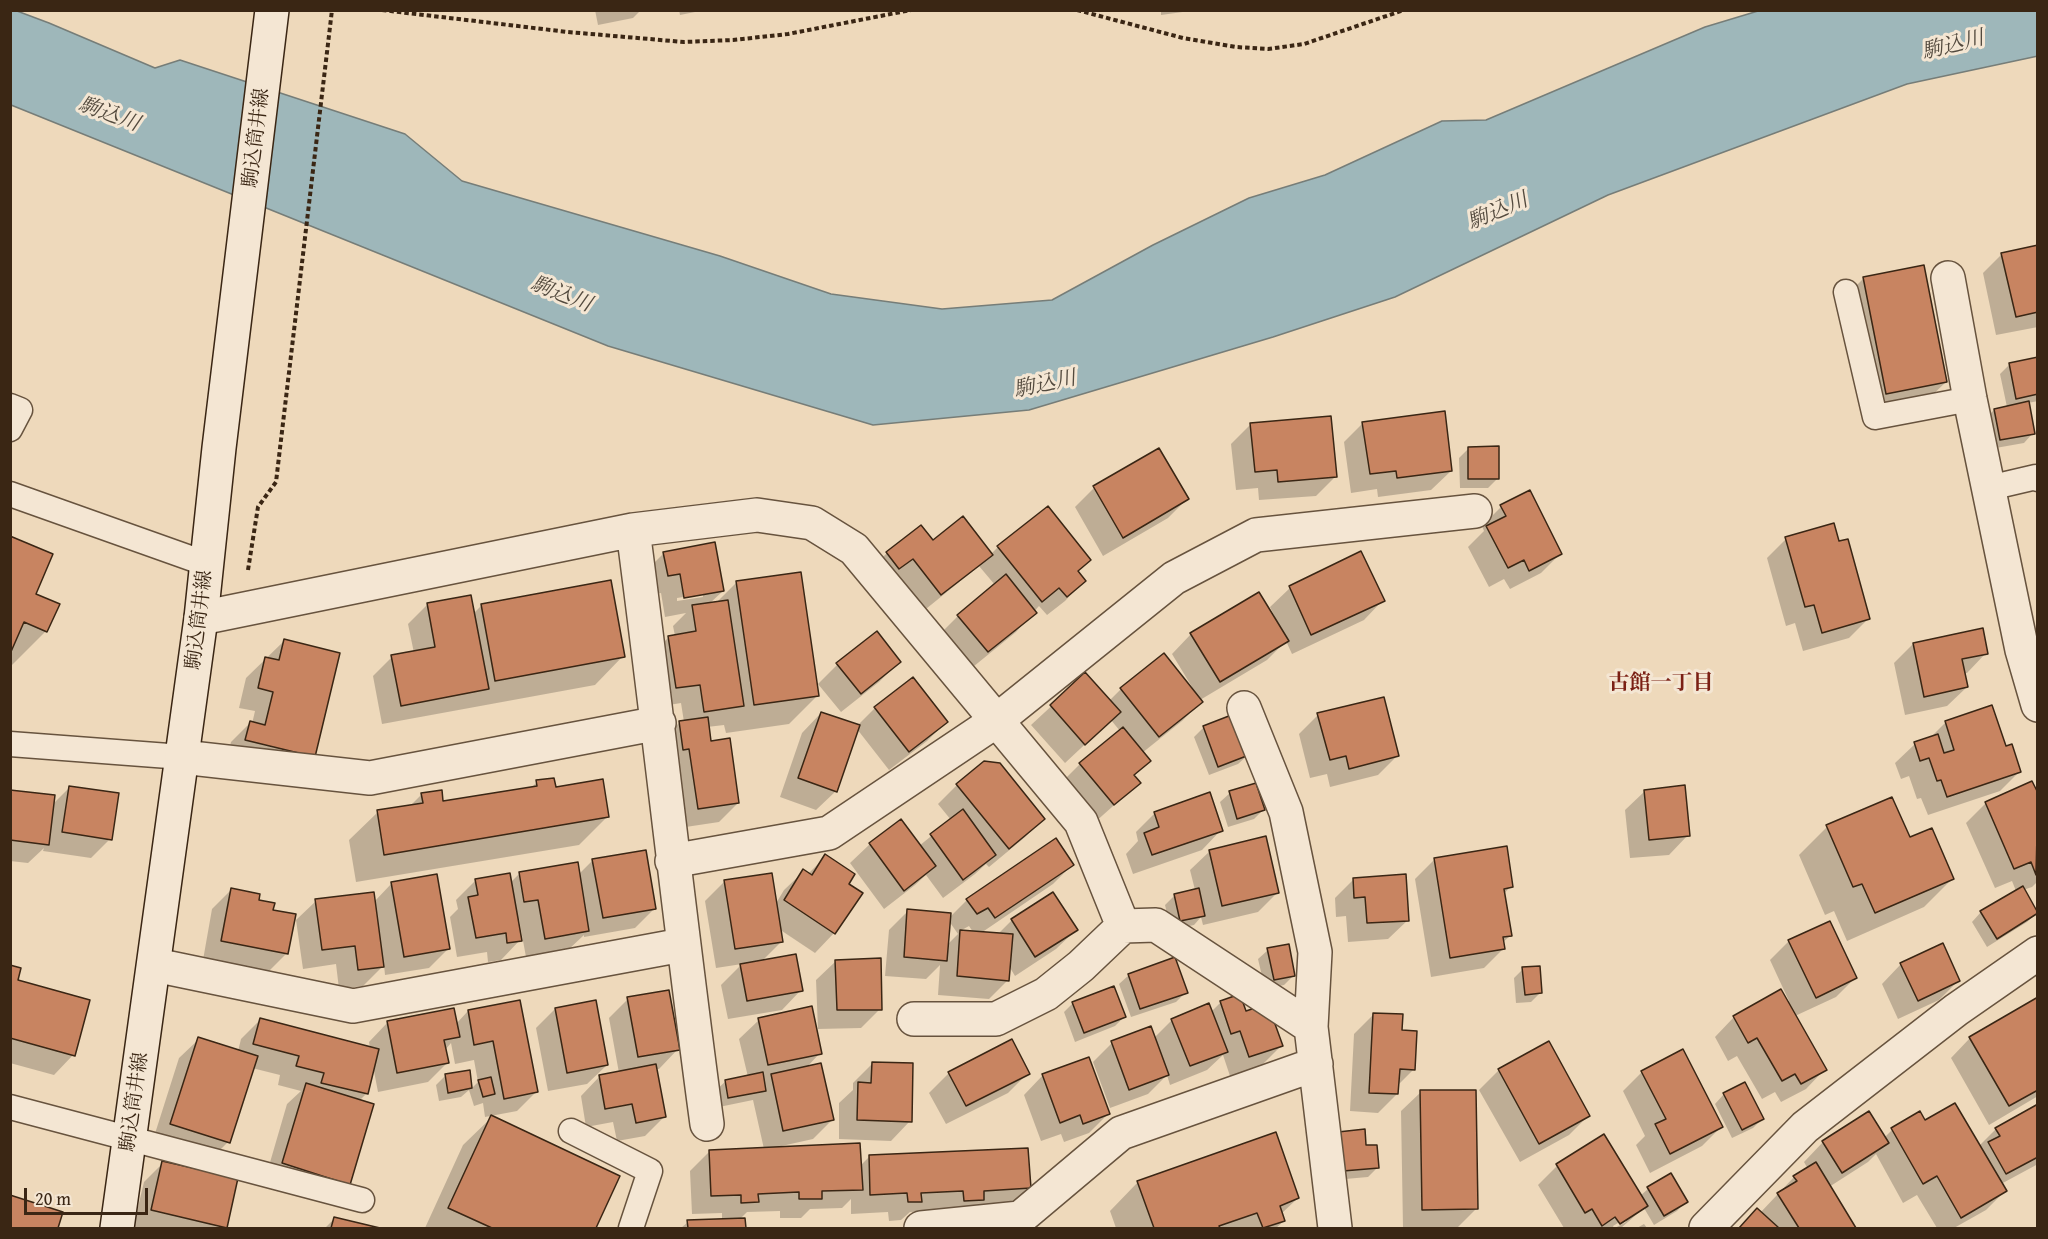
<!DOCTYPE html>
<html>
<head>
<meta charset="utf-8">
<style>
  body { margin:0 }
  #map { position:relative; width:2048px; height:1239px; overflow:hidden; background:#eed9bb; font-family:"Gentium Book Plus",serif }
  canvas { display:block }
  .frame { position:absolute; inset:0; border:12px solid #3a2614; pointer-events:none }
  .scale { position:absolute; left:24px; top:1188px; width:124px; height:27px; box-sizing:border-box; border:3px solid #3a2614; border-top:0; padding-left:8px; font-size:18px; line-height:21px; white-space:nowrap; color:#3a2614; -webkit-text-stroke:4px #f4e6d3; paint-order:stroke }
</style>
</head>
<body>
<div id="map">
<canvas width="2048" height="1239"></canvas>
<div class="frame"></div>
<div class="scale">20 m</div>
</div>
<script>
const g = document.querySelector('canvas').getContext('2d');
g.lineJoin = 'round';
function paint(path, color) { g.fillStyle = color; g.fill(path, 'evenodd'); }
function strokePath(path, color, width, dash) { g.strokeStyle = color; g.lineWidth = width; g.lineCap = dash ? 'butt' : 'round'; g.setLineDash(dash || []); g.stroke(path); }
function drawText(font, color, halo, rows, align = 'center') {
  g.font = font + ' "Gentium Book Plus","Noto Serif JP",serif'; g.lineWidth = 6; g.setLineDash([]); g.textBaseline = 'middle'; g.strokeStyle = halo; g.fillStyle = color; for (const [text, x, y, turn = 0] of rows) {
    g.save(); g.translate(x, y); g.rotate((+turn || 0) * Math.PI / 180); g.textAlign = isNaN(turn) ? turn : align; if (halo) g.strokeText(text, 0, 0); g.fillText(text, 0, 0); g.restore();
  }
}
const water = new Path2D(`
  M10,11h7l32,12 106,45 25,-8 225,74 57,47 258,75 111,38 111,15 110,-9 101,-55 96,-47 76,-23 117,-54 44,-1 219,-93 53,-16h279l1,45 -131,28 -299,111 -213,102 -122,40 -244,73 -156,15 -265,-79 -597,-241z`);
paint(water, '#9eb7ba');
strokePath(water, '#767d78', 1.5);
paint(new Path2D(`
  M595,10h46l-8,8 -35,7z
  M679,10h26l-25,5z
  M1161,10h36l-36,5z
  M2038,247v80l-42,8 -13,-62 19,-19z
  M1864,278l82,104 -20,19 -59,12 -23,-115z
  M2038,358v43l-10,2 5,30 -9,10 -34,6 -5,-30 9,-9 13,-3 -7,-33 9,-9z
  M1363,423l88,48 -20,19 -53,7 -1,-8 -26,4 -7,-51z
  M1250,425l86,51 -20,20 -57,4 -1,-12 -22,2 -5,-46z
  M1469,448l29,30 -10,10h-28l-1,-30z
  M1094,488l93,11 -19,19 -65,38 -28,-49z
  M1529,492l31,62 -19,19 -31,16 -6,-10 -15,8 -21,-40 16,-16 -2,-5 19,-19z
  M10,538l24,56 12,37 -36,36z
  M1786,539l52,4 30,76 -19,19 -46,13 -8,-28 -9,3 -19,-68z
  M933,542l58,12 7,-7 91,13 -12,12 7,9 -19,20 -18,14 -8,-9 -23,26 -48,39 -29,-36 19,-19 37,-31 -16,-19 -58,47 -53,-41 19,-19z
  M664,553l59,38 -14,13h6l21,-21 82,112 -29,29 -63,9 -2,-8 -17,2 3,16 28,60 -19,19 -40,6 -19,-86 19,-19 5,-1 -3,-19 -24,4 -7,-51 19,-19 6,-1 -2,-10 13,-13 -21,4 -4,-24 -12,2 -5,-22zM703,594v3l-26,4v-3z
  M1290,588l93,12 -19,20 -72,34 -6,-13 -19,19 -67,40 1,2 -19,19 -40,32 7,8 -15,15 5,7 -45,40 -33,-40 19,-19 40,-33 -9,-11 -46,43 -34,-38 54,-50 24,26 12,-12h70l1,-2 -20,-33 19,-20 84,-17 -5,-10z
  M427,605l46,9 8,-8 142,50 -28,29 -213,39 -9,-48 19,-19 22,-4 -6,-29z
  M284,641l30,115 -87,3 4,-17 19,-19 2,1 3,-13 -16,-3 7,-30z
  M1913,644l73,9 -19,20h-4l4,14 -20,19 -42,9 -11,-52z
  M899,662l-20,20 -38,30 -23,-28 20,-20z
  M875,708l71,14 -19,19 -38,29 -32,-41 -21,62 -20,19 -36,-13 22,-64 19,-20 36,13z
  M1318,715l79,41 -19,19 -48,12 -3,-13 -17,4 -11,-44z
  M1946,722l59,26 14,24 -19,19 -72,24 -7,-17 -4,1 -8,-23 -8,3 -6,-16 20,-19 15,-6z
  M1204,727l44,28 -10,9 -29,11 -15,-38z
  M537,782l18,7 52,28 -28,28 -223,37 -7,-42 29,-28 32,-6 12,-12 20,9 89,-15z
  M957,785l86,34 -19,19 -35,29 -3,-3 -11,10 -32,24 -17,-23 -11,10 -31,24 -34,-46 20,-19 49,2 32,-26 -13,-16z
  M70,787l40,52 -19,19 -48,-7 1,-3 -16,15 -18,-2v-70l42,14z
  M1645,791l43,44 -19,20 -39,3 -5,-48z
  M1230,793l33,17 -9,9 -26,8 -8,-25z
  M2038,797v84l-6,6 -9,3 14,23 -10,9 -40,25 -15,-25 9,-10 35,-21 -4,-10 -17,7 -29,-65 20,-20z
  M1155,813l66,17 -19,20 -69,24 -7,-20 12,-13 -2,-9z
  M1827,827l82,12 43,40 -28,28 -77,34 -13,-30 -9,4 -26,-60z
  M1210,851l67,42 -19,19 -55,13 -2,-8 -7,8 -23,5 -6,-25 10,-10 20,-5 -5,-20z
  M826,856l8,77 -19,20 -36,-24 2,13 -20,20 40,28 -19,20 -54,9 -7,-34 21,-21 -26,4 -11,-67 20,-20 50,24 9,-15 20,-19 4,3z
  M593,860l61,49 -19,19 -51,9v-2l-16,15 -42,7 -7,-38h-3l4,21 -19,20 -13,2 -1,-10 -30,5 -7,-40 8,-8 -2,-9 20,-20 34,3 10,-10 59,1z
  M1434,860l77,26 -8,9 7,41 -8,7 1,6 -19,19 -53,9 -16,-98z
  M1072,865l-19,19 -72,49 17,1 14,-14 41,-26 23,36 -20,19 -41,27 -6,-10 -1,14 -19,19 -51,-4 2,-30 -14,14 -41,-3 4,-46 19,-19 41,7 18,-18zM949,921l9,13 -11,11zM969,926l4,6 -13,-1z
  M1354,879l54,41 -20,19 -40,3 -2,-26 -10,1 -1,-19z
  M392,883l56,66 -19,19 -44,7 -1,-10 -21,21 -24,3 -3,-25 -33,5 -7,-49 20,-19 58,1z
  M231,890l26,11 15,10 15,42 -19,19 -65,-12 9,-51z
  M1789,941l66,37 -19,19 -41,19 30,53 -19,20 -25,13 -6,-10 -13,7 -25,-43 -9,5 -13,-24 19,-20 55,-16 -19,-41z
  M1268,950l26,25 -10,10 -19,4 -7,-30z
  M836,961l44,48 -19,19 -43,1 -2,-49z
  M1901,964l58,16 -20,20 -41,19 -16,-35z
  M10,967l6,14 57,74 -19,20 -44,-12z
  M1523,969l18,23 -10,10 -15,1 -2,-25z
  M1129,975l57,17 -10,10 -45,15 -12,-33z
  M628,999l50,50 -19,20h-3l8,48 -19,19 -28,5 -4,-19 -27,5 -5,-31 19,-20 19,-3 -10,-55z
  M2038,999v97l-49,29 -38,-67 19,-20z
  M1221,1002l24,11 36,33 -19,19 -32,11 -7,-21 -16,15 -37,15 -3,-10 -19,19 -38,14 -17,-46 19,-19 42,-5 18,-18 39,-8z
  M1073,1003l51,14 -9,9 -40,16 -11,-30z
  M555,1009l52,56 -20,19 -39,7 -12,-63z
  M468,1011l68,81 -19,19 -32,6 -2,-14 -9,3 -5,-16 -8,7 -22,4 -3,-16 10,-10 22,-3 3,17 7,-7 -4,-22 -19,4 -4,-21 -6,7 2,13 -19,19 -50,10 -5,-26 -7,28 -7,7 -11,83 -84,-1 23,-79 14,-13 -23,-6 2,-10 -28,-7 -24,74 -19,19 -57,-18 27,-85 20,-19 39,12 3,-12 19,-19 110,28 -1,-6 19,-20 68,2z
  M1374,1014l39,56 -15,15 -1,9 -19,19 -28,-2 4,-77z
  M759,1020l61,33 -14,15 26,52 -19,19 -36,8v1l83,18 9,-9 160,31 -19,19 -100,5 -9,8 -12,1 -1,-9 -37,2v-15l-9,9 -32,1 -9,9h-21v-7l-33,1 -8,8 5,-1v9h-63l7,-6 34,-2v-7l-30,1 -2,-43 20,-20 54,-2 -11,-49 -34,7 -3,-17 10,-9 22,-4 -9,-38z
  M1548,1043l40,73 -19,19 -49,27 -41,-72 20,-20z
  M873,1063l37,58 -19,20 -52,-2v-36l14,-13v-7z
  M1642,1072l79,55 -19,19 -52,27 -14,-28 9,-9 -22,-45z
  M949,1073h79l-20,20 -62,31 -17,-31z
  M1043,1075l65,39 -19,19 -25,9 -3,-8 -20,7 -17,-46z
  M1421,1092l55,117 -19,19h-54l-2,-117z
  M1724,1094l38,25 -9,9 -21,10 -17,-34z
  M2038,1106v58l-37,20 4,7 -19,19 -32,18h-17l-20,-33 -14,8 -27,-49 -8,8 -39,25 25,41h-115l18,-18 3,3 34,-36 14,-8 -4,-7 19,-20 61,-4 8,-8 33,-7 54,23 17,-17z
  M492,1117l126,59 -24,52h-169l38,-83z
  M1604,1137l36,59 8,-7 22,-14 16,26 -9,10 -23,14 -10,-17 -23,20h-6l11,-6v-4l-13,8 1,2h-50l-26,-43 19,-19z
  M1365,1147l13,20 -10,10 -34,3z
  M163,1163l63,64 -2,1h-91l11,-46z
  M1138,1182l160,16 -17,16 3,7 -8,7h-160l-6,-17z
  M10,1197l51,16 -5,15h-46z
  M334,1219l39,9h-48z
  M1644,1224l3,4h-10z`), '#0003');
const building = new Path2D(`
  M2038,245v67l-22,5 -15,-64z
  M1924,265l23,117 -61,12 -23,-117z
  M2038,357v37l-22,5 -7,-36z
  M2029,401l6,33 -35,6 -6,-31z
  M1445,411l7,60 -55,7 -1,-7 -26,3 -8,-52z
  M1331,416l6,61 -59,5 -1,-12 -22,2 -5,-49z
  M1499,446v33h-31v-32z
  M1159,448l30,51 -66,39 -30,-52z
  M1530,490l32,64 -33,17 -5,-11 -16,8 -22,-42 20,-10 -6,-11z
  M1048,506l43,54 -13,11 8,10 -19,16 -8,-9 -17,14 -45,-56z
  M963,516l30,39 -52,40 -28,-36 -14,10 -13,-17 35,-27 12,15z
  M1834,523l5,18 9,-2 22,80 -48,14 -8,-28 -9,2 -20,-70z
  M10,536l43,18 -17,40 24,10 -13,28 -23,-10 -14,32z
  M715,542l9,49 -40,7 -4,-24 -12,2 -5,-24z
  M1361,551l24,50 -74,34 -22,-49z
  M801,572l18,124 -65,9 -18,-124z
  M1006,574l31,39 -49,39 -31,-37z
  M611,580l14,77 -130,24 -14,-77z
  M1259,592l30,49 -69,41 -30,-49z
  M471,595l18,94 -88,17 -10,-51 44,-8 -8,-44z
  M728,600l16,106 -40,6 -4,-27 -24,3 -8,-52 28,-5 -4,-26z
  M1983,628l5,26 -26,5 6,28 -44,10 -11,-54z
  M877,631l24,31 -40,32 -25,-31z
  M284,639l56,14 -25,104 -70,-17 5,-19 15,4 8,-33 -15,-4 7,-31 14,3z
  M1164,653l39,49 -44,35 -39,-49z
  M1085,672l36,40 -36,33 -35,-40z
  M913,677l35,45 -39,30 -35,-45z
  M1384,697l15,59 -50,13 -3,-13 -16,4 -13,-47z
  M1992,705l14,41 6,-2 9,28 -74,25 -6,-17 -4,1 -8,-23 -9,3 -6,-19 24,-8 6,19 10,-3 -9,-29z
  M821,712l39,13 -23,67 -39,-14z
  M1234,714l15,41 -31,12 -15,-41z
  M708,717l3,24 19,-3 9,65 -41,6 -9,-60 -6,1 -4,-29z
  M1123,727l28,34 -17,14 7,8 -27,22 -35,-42z
  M984,761l16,2 45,56 -36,30 -53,-65z
  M554,778l2,9 47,-8 6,38 -225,38 -7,-45 46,-7 -2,-10 21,-3 1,11 94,-15 -1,-6z
  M2032,781l6,12 -2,82 -5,-13 -17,7 -29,-67z
  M1256,783l9,27 -28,9 -8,-28z
  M1685,785l5,51 -41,4 -5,-50z
  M69,786l50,7 -7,47 -50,-8z
  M10,790l45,5 -6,50 -39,-5z
  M1210,792l13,39 -71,24 -8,-22 15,-6 -5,-15z
  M1892,797l18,40 22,-9 22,51 -79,34 -13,-29 -9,3 -27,-62z
  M963,809l33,46 -33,25 -33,-46z
  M901,819l35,47 -32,25 -35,-48z
  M1266,836l13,57 -57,13 -13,-56z
  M1056,838l18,27 -79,53 -7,-10 -11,6 -11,-15z
  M1507,846l6,41 -9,2 8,47 -9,1 2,12 -55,9 -16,-100z
  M646,850l10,59 -53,9 -11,-59z
  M825,854l30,20 -6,10 14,9 -28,41 -51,-34 19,-31 9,6z
  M578,862l11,69 -44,8 -7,-39 -14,2 -5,-30z
  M510,873l12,68 -15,2 -1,-10 -30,5 -8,-41 10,-2 -3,-16z
  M772,873l11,69 -48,7 -11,-69z
  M437,874l13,75 -46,8 -13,-75z
  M1406,874l3,47 -42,2 -2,-26 -11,1 -1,-20z
  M2023,886l15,27 -41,26 -17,-28z
  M231,888l29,6 -1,6 16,3 -2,7 23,4 -8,40 -67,-13z
  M1199,888l6,28 -25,5 -6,-27z
  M374,892l10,75 -26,3 -3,-24 -33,4 -7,-51z
  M1053,892l25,38 -43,27 -24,-38z
  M907,909l44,4 -4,48 -43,-4z
  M1830,921l27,57 -41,20 -28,-58z
  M960,930l53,4 -4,47 -52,-5z
  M1943,943l17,38 -42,20 -18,-38z
  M1289,944l6,32 -21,4 -7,-32z
  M796,954l7,37 -56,10 -7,-37z
  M1175,957l13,36 -48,16 -12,-35z
  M881,958l1,52h-45l-2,-50z
  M10,965l11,3 -3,12 72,20 -15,56 -65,-18z
  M1540,966l2,27 -17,2 -3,-28z
  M1114,986l12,31 -42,16 -12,-31z
  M1781,989l46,81 -26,14 -6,-10 -13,7 -25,-43 -9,5 -15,-27z
  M669,990l11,60 -42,7 -11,-60z
  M1240,994l6,17 15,-5 10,7 12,33 -34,11 -9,-26 -9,3 -11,-33z
  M2038,997v93l-29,16 -40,-69z
  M520,1000l18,92 -34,7 -11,-58 -19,4 -6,-35z
  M596,1000l12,65 -41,8 -12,-65z
  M1209,1003l19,49 -38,14 -19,-47z
  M812,1006l10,48 -54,11 -10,-47z
  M454,1008l6,29 -16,3 5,23 -52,10 -10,-52z
  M1373,1013l30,1 -1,16 15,1 -2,39 -15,-1 -2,25 -29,-1z
  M260,1018l119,31 -11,45 -47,-11 3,-10 -28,-7 3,-10 -46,-12z
  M1151,1026l18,49 -40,15 -18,-49z
  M198,1037l60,19 -28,87 -60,-19z
  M1012,1039l18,35 -64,32 -18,-34z
  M1549,1041l41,75 -51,28 -41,-75z
  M1683,1049l40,78 -53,27 -15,-30 11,-5 -25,-48z
  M1089,1057l21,57 -27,10 -3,-9 -20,8 -18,-49z
  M872,1062l41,1 -1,59 -55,-2 1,-38 13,1z
  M821,1063l13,57 -51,11 -12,-57z
  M656,1064l10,53 -30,6 -4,-19 -27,5 -6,-34z
  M470,1070l2,18 -24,5 -3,-19z
  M763,1072l3,19 -38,7 -3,-18z
  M491,1077l4,17 -12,3 -5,-17z
  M1745,1082l19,37 -22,11 -19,-37z
  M306,1083l68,21 -24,81 -68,-22z
  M1420,1090h56l2,119 -56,1z
  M1955,1103l52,88 -46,27 -24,-42 -14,8 -32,-56 29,-17 5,9z
  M2038,1104v53l-32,17 -18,-32 12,-6 -5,-8z
  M1869,1111l20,32 -47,30 -20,-32z
  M491,1115l129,61 -24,52h-104l-44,-20z
  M1365,1129l1,16h11l2,23 -36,3 -5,-39z
  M1276,1132l23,66 -19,8 5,15 -22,7 -6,-15 -38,13 1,2h-66l-17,-47z
  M1604,1134l44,72 -28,18 -5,-7 -13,9 -10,-17 -7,4 -29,-49z
  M860,1143l3,47 -41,1v8h-23v-7l-41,2 1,8 -18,1v-8l-30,1 -2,-46z
  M1028,1148l3,40 -47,3v9l-20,1 -1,-10 -42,2 1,9h-14l-1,-9 -37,2 -1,-40z
  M162,1161l76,17 -11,50 -76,-18z
  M1816,1162l40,66h-57l-22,-35 20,-12 -4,-5z
  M1671,1173l17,29 -24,14 -17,-29z
  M10,1195l53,17 -5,16h-48z
  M1757,1208l22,20h-40z
  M334,1217l46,11h-49z
  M745,1218l1,10h-58l-1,-8z`);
paint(building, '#c88461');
strokePath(building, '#3a2614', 1.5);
const lane = new Path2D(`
  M1846,292l29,125 95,-18
  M10,406l10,4 -10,19
  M1989,488l47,-11 2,2
  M10,494l197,70
  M10,744l172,13
  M10,1107l352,93
  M571,1131l79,40 -19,57`);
const street = new Path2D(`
  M1948,278l22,121 52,251 16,55
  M633,530c26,198 47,396 74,594
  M201,618l432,-88 124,-15 55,8 42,26 227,273 42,104 -42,40 -35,28 -50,25h-82
  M1244,708l42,104 29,140 -4,75 24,201
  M182,757l188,21 289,-55
  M672,861l157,-28 167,-112 178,-143 82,-43 219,-24
  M1123,926l33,-1 155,102
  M155,965l198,41 329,-61
  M921,1228l99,-10 101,-85 195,-69
  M1706,1228l99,-101 151,-117 82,-57`);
const secondary = new Path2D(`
  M117,1228l84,-610 18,-170 53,-438`);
strokePath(lane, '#67533e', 27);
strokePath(street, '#67533e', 36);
strokePath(secondary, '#3a2614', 36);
strokePath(new Path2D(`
  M382,10l186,22 116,10 49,-2 55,-6 123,-24
  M1077,10l106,28 53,9 32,2 36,-5 100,-34
  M248,570l10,-63 18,-25 56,-472`), '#3a2614', 4, [4.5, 3]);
strokePath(lane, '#f4e6d3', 24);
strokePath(street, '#f4e6d3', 33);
strokePath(secondary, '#f4e6d3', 33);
drawText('20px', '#3a2614', '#f4e6d3', [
  ["駒込筒井線",257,138,-83],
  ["駒込筒井線",200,620,-83],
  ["駒込筒井線",135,1102,-82]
]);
drawText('italic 21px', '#534a3e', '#f4e6d3', [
  ["駒込川",1953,46,-14],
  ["駒込川",109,115,20],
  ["駒込川",1498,212,-23],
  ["駒込川",561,295,21],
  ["駒込川",1045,385,-12]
]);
drawText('bold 21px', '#7a1f14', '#f4e6d3', [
  ["古館一丁目",1661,684]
]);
</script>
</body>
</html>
